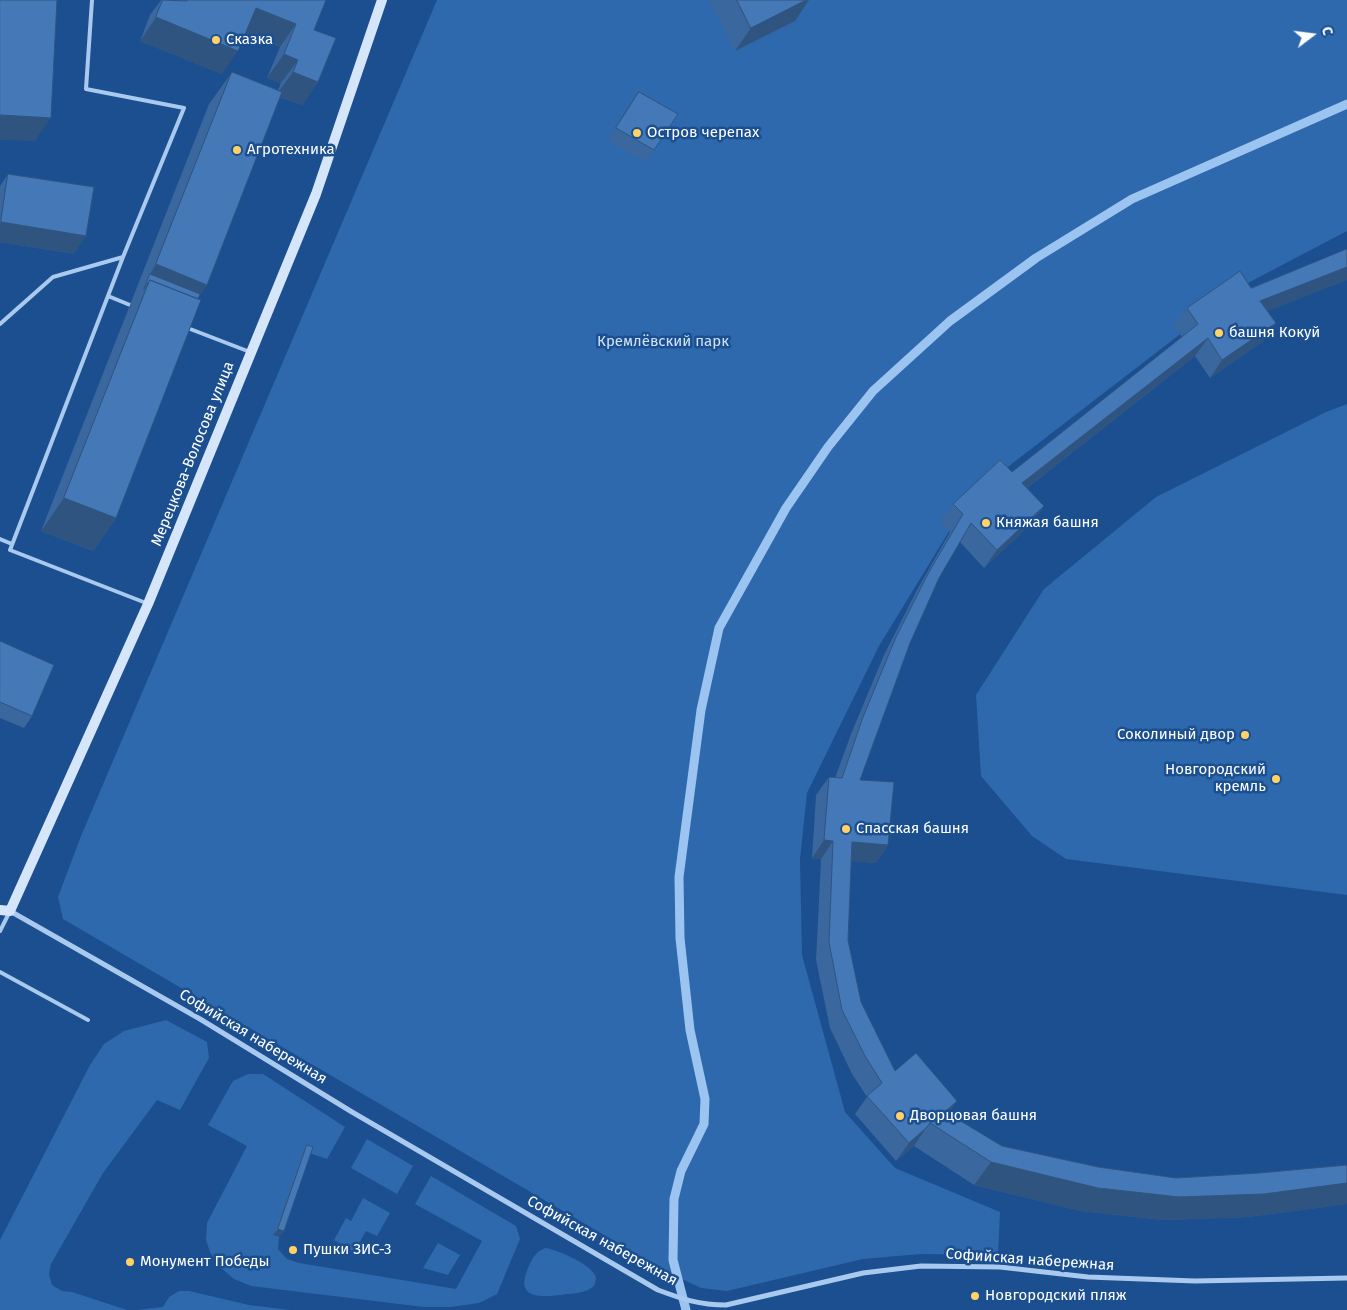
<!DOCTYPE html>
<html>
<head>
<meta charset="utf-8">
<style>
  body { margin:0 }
  #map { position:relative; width:1347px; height:1310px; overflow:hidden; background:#1b4f8f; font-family:"Fira Sans",sans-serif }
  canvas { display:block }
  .north { position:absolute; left:1287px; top:10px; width:50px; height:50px; -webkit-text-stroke:4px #1b4f8f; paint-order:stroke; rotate:75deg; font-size:14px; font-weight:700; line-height:20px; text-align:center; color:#fff }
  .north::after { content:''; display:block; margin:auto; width:18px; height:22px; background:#fff; clip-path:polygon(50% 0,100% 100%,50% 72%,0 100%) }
</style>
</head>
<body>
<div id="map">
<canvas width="1347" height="1310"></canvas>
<div class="north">С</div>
</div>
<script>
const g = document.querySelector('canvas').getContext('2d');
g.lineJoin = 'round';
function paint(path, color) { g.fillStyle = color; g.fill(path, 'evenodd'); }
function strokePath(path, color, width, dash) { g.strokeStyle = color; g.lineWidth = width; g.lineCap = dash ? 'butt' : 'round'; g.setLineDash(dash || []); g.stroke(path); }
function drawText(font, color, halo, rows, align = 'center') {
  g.font = font + ' "Fira Sans",sans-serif'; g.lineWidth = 5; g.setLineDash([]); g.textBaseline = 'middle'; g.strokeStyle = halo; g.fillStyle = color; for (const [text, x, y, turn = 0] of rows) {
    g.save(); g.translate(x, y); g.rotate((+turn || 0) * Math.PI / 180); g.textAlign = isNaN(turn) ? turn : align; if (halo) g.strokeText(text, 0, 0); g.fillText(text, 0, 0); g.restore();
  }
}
paint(new Path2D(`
  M437,0h910v231l-103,54 -235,181 -50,49 -80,131 -72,147 -7,66 2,96 43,157 50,56 105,44 -2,43 -77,-1 -58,5 -136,32 -26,-3 -30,-14 -608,-355 -5,-22 23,-61z
  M1347,404v491l-281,-36 -34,-23 -51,-60 -5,-81 68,-106 112,-92 170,-85z
  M166,1020l41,22 2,16 -29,52 -23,-10 -54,73 -52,91 -2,10 3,11 10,6 10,1 55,18h-127v-70l90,-175 14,-21 20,-13z
  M248,1074h15l82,53 -18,32 -18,-6 -30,84 -1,12 9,10 12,4 157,26 26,-48 -67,-37 16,-28 85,50 4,13 -23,55 -18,9 -28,4h-27l-173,-21 -17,-7 -14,-12 -10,-15 -4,-12 1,-17 40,-77 -39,-21 25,-44z
  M367,1139l46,27 -16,28 -46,-26z
  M363,1198l27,15 -13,23 -11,-5 -12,21 -20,-12 12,-22 5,3z
  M438,1243l22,12 -12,20 -25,-7z
  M545,1248c11,1 49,17 51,30 0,1 -1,7 -2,8 -9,8 -21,7 -33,9 -22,2 -46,4 -33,-27 4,-9 7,-16 17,-20z
  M179,1291h10l60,14 41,5h-153l26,-3 6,-10z`), '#2e69ad');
strokePath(new Path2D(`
  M686,1310l-13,-50 1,-61 7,-28 23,-47 1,-25 -15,-69 -10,-92 -1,-61 22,-167 18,-82 67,-120 42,-61 45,-56 77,-70 86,-63 96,-59 215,-95`), '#9cc4f0', 9);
strokePath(new Path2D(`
  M92,0l-6,89 98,19 -61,149 -113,293 136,53
  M108,296l22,9
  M0,324l53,-47 70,-20
  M185,327l65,25
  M0,539l12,5
  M0,931l9,-18
  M0,972l88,48`), '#a9c9ee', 4);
strokePath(new Path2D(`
  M10,911l190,108 152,93 306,178c24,9 41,15 68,15l137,-32 58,-7 79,1 88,10 107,4 152,-3`), '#a9c9ee', 5);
strokePath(new Path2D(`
  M0,910l10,1 138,-307 168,-410 66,-194`), '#d6e6fa', 10);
paint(new Path2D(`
  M161,0h165l-12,30 4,52 -16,23 -22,-8 -73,188 -7,9 -84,224 -23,33 -52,-20 168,-427 23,-32 46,18 3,-7 -14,-5 13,-31 -34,-14 -24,41 -82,-33 10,-26z
  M709,0h100l-14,21 -60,30z
  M639,92l15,58 -8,12 -38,-22z
  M8,174l66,80 -74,-12v-56z
  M1347,249v31l-80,31 9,12 -13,18 -53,37 -15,-22 -168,132 17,18 -13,18 -47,44 -24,-26 -21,36 -29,65 -50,137 28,65 -12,18 -25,-2 -3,79 13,62 34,69 53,43 54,32 96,21 78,11 83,-5 88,-8v39l-99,13 -85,3 -82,-9 -107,-26 -60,-39 -18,15 -41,-47 12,-17 -15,-23 -22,-46 -14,-68 5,-101 -9,-1 4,-63 13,-18 6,1 16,-44 33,-79 33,-65 33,-58 -10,-10 13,-18 59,-32 170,-135 -8,-11 13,-18 64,-20z
  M0,641l32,75 -8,12 -24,-10z
  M307,1145l-23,86 -5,6 -6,-2 30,-84z`), '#3a679d');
paint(new Path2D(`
  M806,0h3l-14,21 -60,30 16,-23z
  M256,8l40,16 -16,23 -40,-16z
  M156,17l82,34 -16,23 -82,-33z
  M284,54l14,6 -17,23 -14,-5z
  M293,72l25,10 -16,23 -26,-10z
  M0,115l51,3 -16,23 -35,-1z
  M1,222l85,14 -12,18 -74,-12v-19z
  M156,264l51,21 -16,23 -41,-28v-6z
  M1347,267v13l-99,39 12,-18z
  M1276,323l-13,18 -53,37 12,-18z
  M1208,338l-13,18 -185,145 12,-18z
  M64,498l52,20 -23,33 -52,-20z
  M1044,506l-13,18 -47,44 13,-18z
  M824,840l9,1 -12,18 -9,-1z
  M852,842l36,3 -12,18 -37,-3z
  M957,1101l-12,18 -14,5z
  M926,1128l-12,18 -18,15 13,-18z
  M991,1162l107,26 249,-5v21l-99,13 -85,3 -82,-9 -107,-26z
  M278,1229l6,2 -5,6 -6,-2z`), '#305480');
const building = new Path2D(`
  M0,0h57l-6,118 -51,-3z
  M163,0l24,1v-1h139l-12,30 22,8 -18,44 -25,-10 5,-12 -14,-6 12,-30 -40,-16 -18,43 -82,-34z
  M737,0h69l-55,28z
  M232,72l50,20 -75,193 -51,-21z
  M639,92l39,22 -24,36 -38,-22z
  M8,174l86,13 -8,49 -85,-14z
  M1347,249v18l-87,34 16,22 -54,37 -14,-22 -186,145 22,23 -47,44 -26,-27 -32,55 -29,65 -50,137 34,2 -6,63 -36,-3 -4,98 13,62 34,69 21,-18 41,48 -12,11 -1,-1 -14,12 -4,5 -17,15 -42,-47 15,-13 -17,-27 -23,-46 -13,-68 4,-101 -9,-1 5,-63 13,1 21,-61 33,-80 33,-65 34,-58 -10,-10 47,-44 12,12 186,-148 -11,-16 53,-37 11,17z
  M150,274l50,20 -2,5 -48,-19 -6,9z
  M150,280l51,20 -85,218 -52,-20z
  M0,641l54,24 -22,51 -32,-14z
  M944,1111l58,35 96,21 78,11 83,-5 88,-8v18l-83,11 -85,3 -81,-9 -107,-26 -61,-39z
  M307,1145l6,2 -29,84 -6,-2z`);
paint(building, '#4478b7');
strokePath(building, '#305480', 1);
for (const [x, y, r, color] of [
  [216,40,5,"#ffd166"],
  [637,133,5,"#ffd166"],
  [237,150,5,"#ffd166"],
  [1219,333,5,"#ffd166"],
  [986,523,5,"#ffd166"],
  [1245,735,5,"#ffd166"],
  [1276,779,5,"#ffd166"],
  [846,829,5,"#ffd166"],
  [900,1116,5,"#ffd166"],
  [293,1250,5,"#ffd166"],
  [130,1262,5,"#ffd166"],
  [975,1296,5,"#ffd166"]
]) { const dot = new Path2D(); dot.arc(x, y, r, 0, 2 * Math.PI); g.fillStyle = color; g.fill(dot); strokePath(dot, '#1b4f8f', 2); }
drawText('15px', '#fff', '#1b4f8f', [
  ["Сказка",226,40],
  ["Остров черепах",647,133],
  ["Агротехника",247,150],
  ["башня Кокуй",1229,333],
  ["Княжая башня",996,523],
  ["Соколиный двор",1235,735,"right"],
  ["Новгородский",1266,770,"right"],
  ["кремль",1266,787,"right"],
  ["Спасская башня",856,829],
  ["Дворцовая башня",910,1116],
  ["Пушки ЗИС-3",303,1250],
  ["Монумент Победы",140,1262],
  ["Новгородский пляж",985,1296]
], 'left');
drawText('15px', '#cfe3fa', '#1b4f8f', [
  ["Кремлёвский парк",663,342]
]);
drawText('15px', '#fff', '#1b4f8f', [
  ["Мерецкова-Волосова улица",193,454,-68],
  ["Софийская набережная",253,1037,31],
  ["Софийская набережная",602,1241,29],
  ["Софийская набережная",1030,1260,4]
]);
</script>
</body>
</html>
